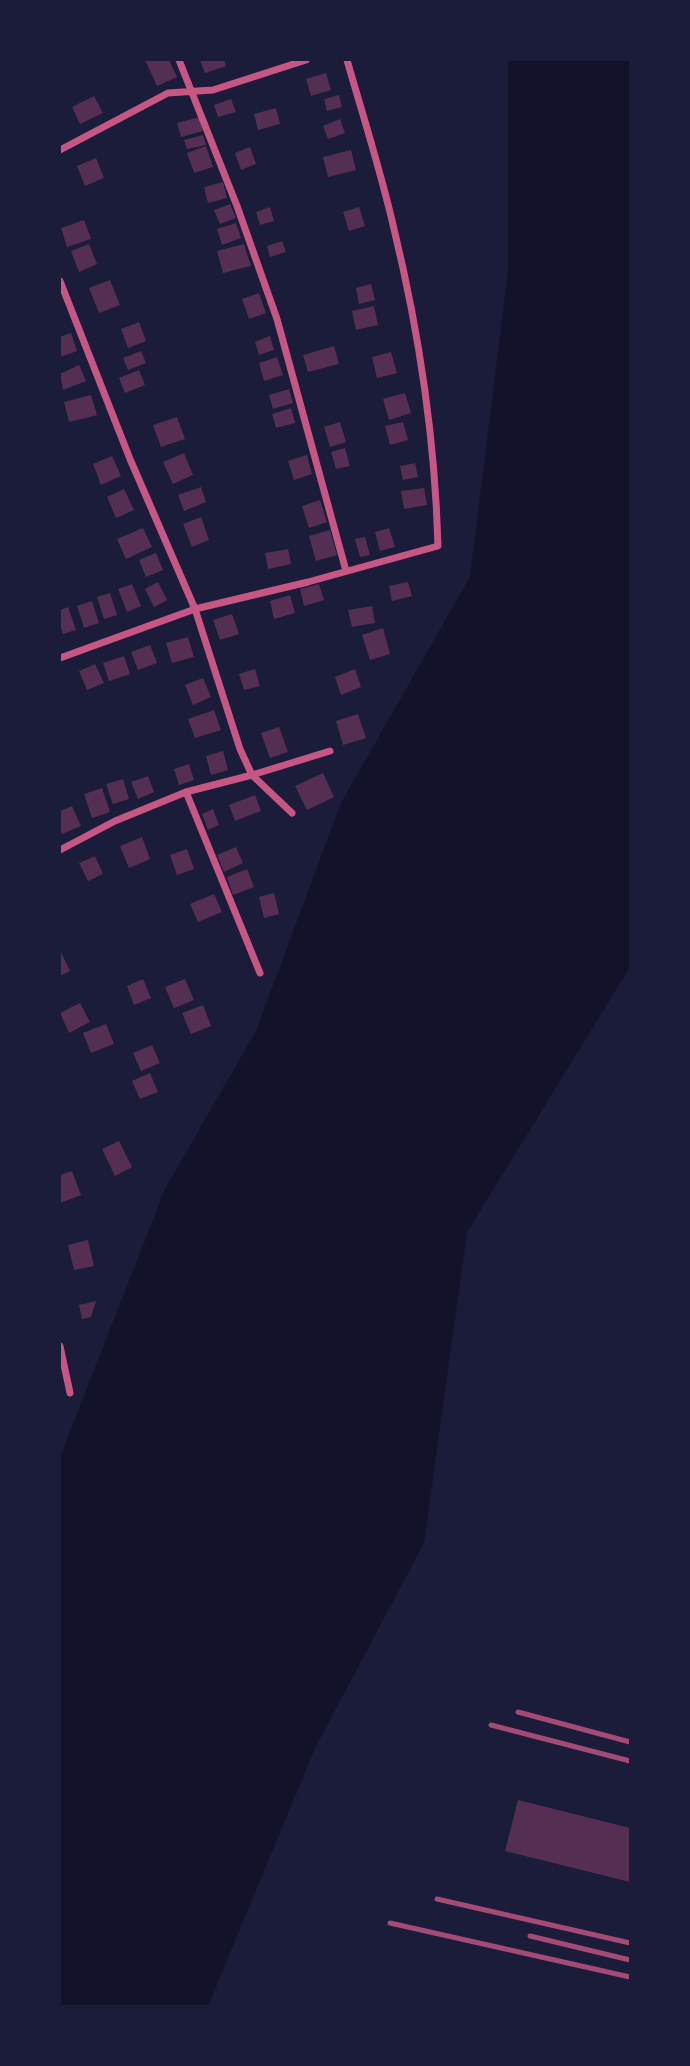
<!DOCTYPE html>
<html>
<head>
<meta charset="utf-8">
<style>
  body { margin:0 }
  #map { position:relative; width:690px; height:2066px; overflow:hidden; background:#1b1b3a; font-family:"Fira Sans",sans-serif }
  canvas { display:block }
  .frame { position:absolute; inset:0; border:61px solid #1b1b3a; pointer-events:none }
</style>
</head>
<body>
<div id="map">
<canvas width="690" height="2066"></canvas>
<div class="frame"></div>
</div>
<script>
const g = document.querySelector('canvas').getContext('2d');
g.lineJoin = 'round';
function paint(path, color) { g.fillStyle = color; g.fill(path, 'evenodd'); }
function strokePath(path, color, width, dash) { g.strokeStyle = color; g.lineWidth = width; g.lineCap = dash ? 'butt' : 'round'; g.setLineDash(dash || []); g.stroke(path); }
paint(new Path2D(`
  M508,60h122v907l-163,265 -43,311 -109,205 -107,258h-148v-549l105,-268 91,-158 85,-228 129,-226 38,-306z`), '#12122b');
paint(new Path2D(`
  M145,60h24l8,17 -20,9z
  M200,60h24l2,6 -21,7z
  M326,73l5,17 -20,6 -5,-17z
  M339,95l3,12 -15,4 -3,-12z
  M94,96l9,17 -23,11 -8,-17z
  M231,99l5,13 -18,5 -4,-12z
  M276,108l4,16 -22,6 -4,-16z
  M200,117l3,14 -22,6 -4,-14z
  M340,119l5,14 -17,6 -5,-13z
  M203,135l3,10 -19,4 -3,-9z
  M206,146l7,21 -19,6 -7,-20z
  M250,147l6,17 -15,6 -6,-17z
  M351,150l5,20 -28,7 -5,-20z
  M96,158l8,20 -19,8 -8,-20z
  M223,182l4,16 -19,5 -4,-16z
  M230,204l6,14 -16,6 -6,-14z
  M270,207l4,14 -14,4 -4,-13z
  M359,207l6,19 -16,5 -6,-19z
  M84,220l7,19 -24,8 -6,-19z
  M236,223l5,15 -19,7 -5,-16z
  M282,241l4,11 -16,5 -3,-11z
  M89,244l8,20 -18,8 -8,-21z
  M244,244l7,22 -28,7 -6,-22z
  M110,280l10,25 -21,8 -10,-25z
  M371,284l4,16 -16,4 -3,-16z
  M259,293l7,20 -17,6 -7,-20z
  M374,306l4,19 -22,5 -4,-19z
  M139,322l7,19 -18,7 -7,-19z
  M71,333l6,18 -17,6v-20z
  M270,336l4,14 -15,5 -4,-13z
  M334,346l5,18 -31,8 -5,-17z
  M141,351l5,12 -18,7 -5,-12z
  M391,352l6,21 -20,5 -5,-21z
  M277,357l6,18 -19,6 -5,-18z
  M79,365l7,16 -23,9 -3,-16z
  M139,370l6,15 -20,8 -6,-15z
  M289,389l4,14 -20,6 -4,-14z
  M405,393l6,20 -22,7 -6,-21z
  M91,395l6,20 -28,7 -5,-20z
  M291,408l4,15 -19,5 -4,-14z
  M177,417l8,22 -24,8 -8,-22z
  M340,422l6,20 -16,5 -6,-20z
  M403,422l5,18 -18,5 -5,-19z
  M345,448l5,18 -14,3 -5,-17z
  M184,453l9,22 -20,9 -10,-22z
  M307,455l5,19 -18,6 -6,-19z
  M112,456l9,20 -20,9 -8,-21z
  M415,463l3,14 -15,3 -3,-14z
  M201,487l5,15 -22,9 -6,-16z
  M424,488l3,17 -23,4 -3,-18z
  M124,489l10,21 -18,8 -9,-21z
  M320,500l7,22 -18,6 -7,-22z
  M201,517l8,23 -17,7 -9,-23z
  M143,528l9,19 -26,12 -9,-20z
  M389,528l6,19 -15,4 -5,-19z
  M330,530l7,25 -21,6 -7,-25z
  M365,537l5,18 -10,2 -5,-18z
  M288,549l3,15 -23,5 -3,-16z
  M156,553l7,17 -17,7 -7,-17z
  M158,582l9,18 -13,7 -9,-18z
  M408,582l4,14 -20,5 -3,-15z
  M132,584l9,22 -14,6 -9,-23z
  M319,584l5,16 -20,6 -4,-17z
  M110,593l7,22 -13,4 -7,-22z
  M290,595l5,18 -21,6 -4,-18z
  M92,601l7,22 -15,5 -7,-22z
  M372,606l3,17 -23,4 -4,-17z
  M68,607l8,23 -13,4 -3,-8v-16z
  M232,614l7,20 -19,6 -7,-20z
  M383,628l7,26 -20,6 -8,-25z
  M188,637l6,20 -22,6 -6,-20z
  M150,645l7,18 -19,7 -7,-18z
  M124,656l6,18 -21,7 -6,-18z
  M95,664l9,19 -17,7 -8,-19z
  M255,669l5,17 -16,4 -5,-16z
  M355,669l6,18 -20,8 -6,-18z
  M203,678l8,19 -18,8 -8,-20z
  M214,710l7,20 -26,8 -7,-19z
  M358,714l8,24 -23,7 -7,-24z
  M279,727l9,25 -18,6 -9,-25z
  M223,751l5,19 -17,5 -5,-19z
  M189,764l5,16 -15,5 -5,-16z
  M323,773l11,24 -27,13 -12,-24z
  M148,776l6,16 -16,7 -7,-17z
  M123,779l6,20 -16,5 -7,-20z
  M102,788l8,24 -18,6 -8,-24z
  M255,795l6,16 -26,10 -6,-16z
  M72,806l9,20 -19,8 -2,-5v-18z
  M213,809l6,16 -11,5 -6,-16z
  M142,837l8,22 -21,9 -9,-22z
  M236,847l7,16 -19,9 -7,-17z
  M187,849l7,20 -17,6 -7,-20z
  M95,856l8,18 -15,7 -9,-18z
  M247,869l7,18 -21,8 -6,-18z
  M274,893l5,21 -15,4 -5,-21z
  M214,894l8,18 -24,10 -8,-18z
  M60,950l10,21 -10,5z
  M143,979l8,19 -17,7 -7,-19z
  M185,979l9,21 -20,8 -9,-21z
  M80,1003l10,19 -21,11 -9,-20z
  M203,1005l8,21 -20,8 -9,-21z
  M106,1024l8,20 -23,9 -8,-20z
  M152,1045l8,18 -19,8 -8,-18z
  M150,1073l8,19 -18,7 -8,-18z
  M119,1141l13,26 -17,9 -13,-27z
  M72,1171l9,24 -21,8v-28z
  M88,1240l6,26 -20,4 -6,-25z
  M96,1301l-5,16 -9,2 -3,-14z
  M518,1800l112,28v54l-125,-31z`), '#542f53');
strokePath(new Path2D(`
  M179,60l58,146 40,113 69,252
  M60,150l108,-57 45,-3 93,-30
  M60,281l70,178 65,150 45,140 12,26 40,38
  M60,658l135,-49 113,-27 130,-36c-3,-106 -19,-214 -44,-317 -13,-57 -31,-113 -47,-169
  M186,792l74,181
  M60,850l55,-29 71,-29 66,-17 78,-24
  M60,1346l10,47`), '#c65784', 7);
strokePath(new Path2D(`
  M518,1712l112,30
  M491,1725l139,36
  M437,1899l193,44
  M390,1923l240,54
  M530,1936l100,24`), '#a44b75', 5);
</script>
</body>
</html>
